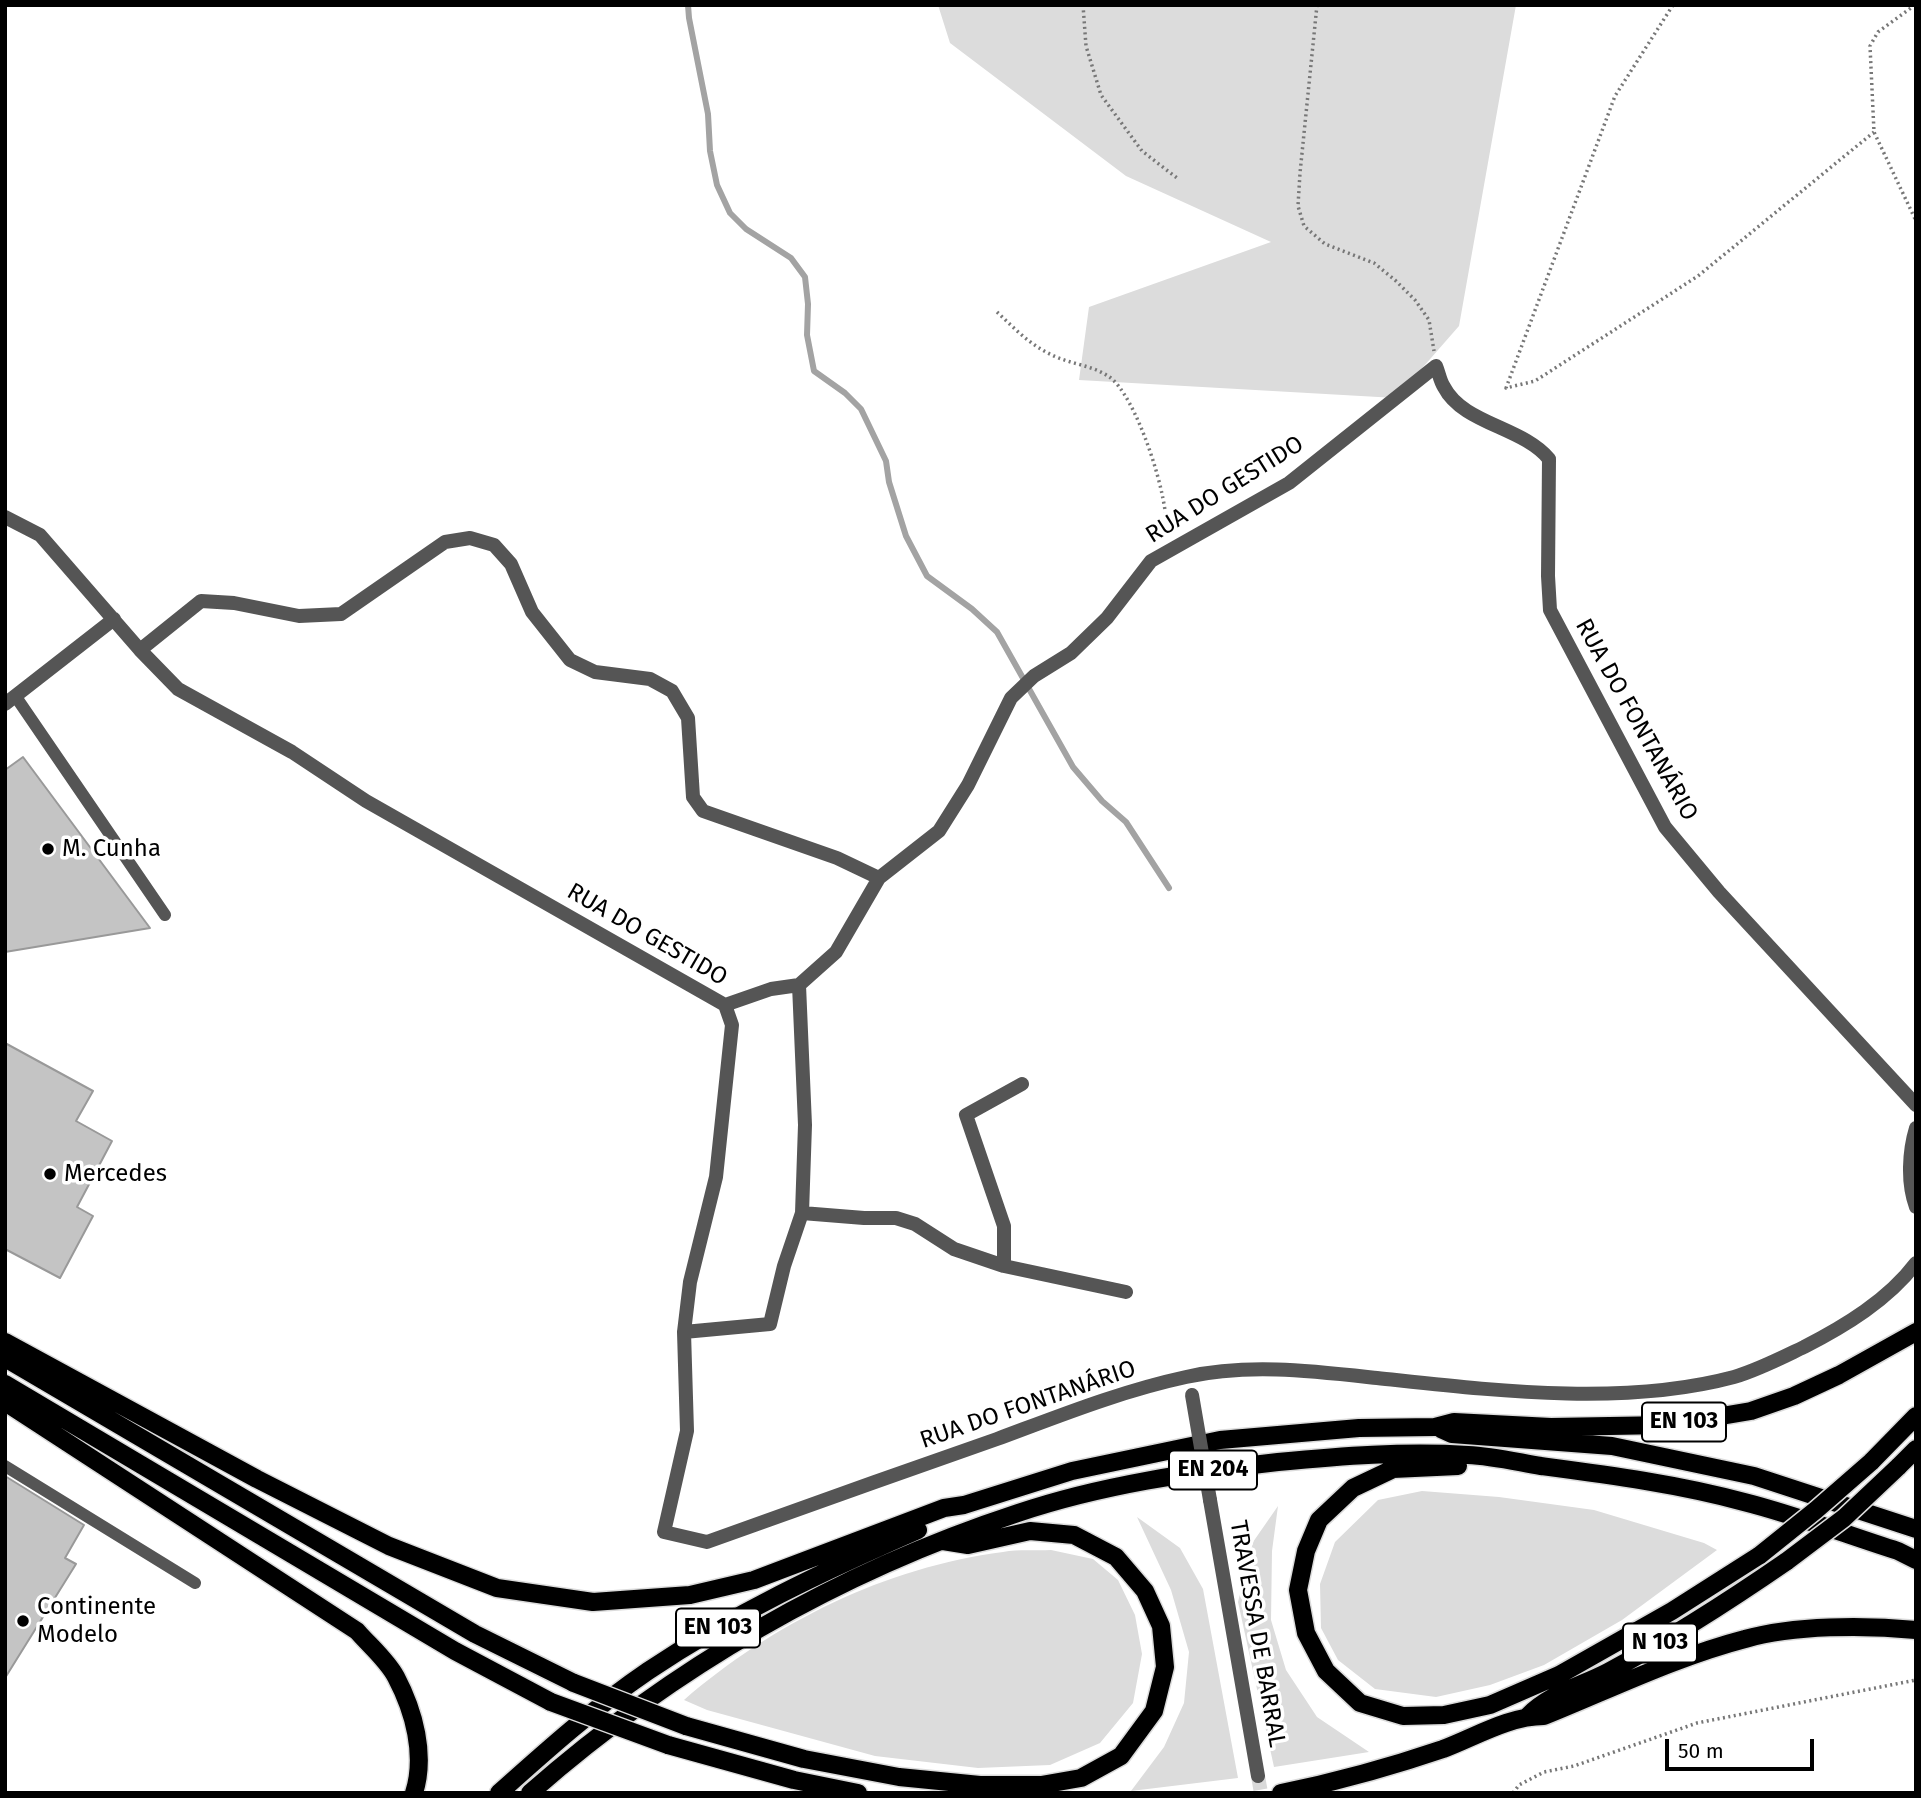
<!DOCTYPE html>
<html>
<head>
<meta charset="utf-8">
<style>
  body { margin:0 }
  #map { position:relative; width:1921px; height:1798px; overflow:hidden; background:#fff; font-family:"Fira Sans",sans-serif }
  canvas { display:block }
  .frame { position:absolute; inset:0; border:7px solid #000; pointer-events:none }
  .scale { position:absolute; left:1665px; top:1739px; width:149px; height:32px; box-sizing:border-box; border:4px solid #000; border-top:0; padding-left:9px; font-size:21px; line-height:24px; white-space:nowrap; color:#000; -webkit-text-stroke:5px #fff; paint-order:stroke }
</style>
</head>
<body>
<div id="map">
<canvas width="1921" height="1798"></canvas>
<div class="frame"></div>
<div class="scale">50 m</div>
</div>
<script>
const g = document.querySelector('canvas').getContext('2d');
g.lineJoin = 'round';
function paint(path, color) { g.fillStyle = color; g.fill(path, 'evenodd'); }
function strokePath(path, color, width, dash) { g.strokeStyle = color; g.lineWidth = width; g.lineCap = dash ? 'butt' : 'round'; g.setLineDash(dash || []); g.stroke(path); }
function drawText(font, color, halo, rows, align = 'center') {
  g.font = font + ' "Fira Sans",sans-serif'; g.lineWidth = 7; g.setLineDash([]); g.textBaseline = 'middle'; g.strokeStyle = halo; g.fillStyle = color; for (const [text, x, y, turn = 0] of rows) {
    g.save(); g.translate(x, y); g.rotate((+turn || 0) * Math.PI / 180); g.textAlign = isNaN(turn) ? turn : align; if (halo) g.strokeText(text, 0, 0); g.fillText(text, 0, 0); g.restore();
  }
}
paint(new Path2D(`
  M938,5h578l-57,321 -63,72 -317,-18 10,-73 182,-65 -145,-66 -176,-133z
  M1422,1491l77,6 95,13 110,33 13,7 -95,70 -78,45 -54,20 -54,12 -61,-8 -37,-29 -17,-32 -1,-44 15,-42 43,-42z
  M1278,1506l-6,45 -1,69 15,50 31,47 52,35 -95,15 -36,-165 15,-60z
  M1137,1517l43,31 23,41 35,189 -107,13 33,-44 20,-44 5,-51 -18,-62z
  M1051,1550l42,9 25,21 17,35 7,39 -9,49 -33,40 -50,22 -72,3 -103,-12 -168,-46 -23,-10c89,-77 202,-133 319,-148 16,-3 32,-1 48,-2z`), '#dcdcdc');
strokePath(new Path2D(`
  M688,5l1,13 19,96 2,37 7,34 13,28 16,16 45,29 14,19 3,27 -1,31 7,36 31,22 16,16 25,52 3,21 17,54 21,40 45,33 25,23 76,135 29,34 24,21 43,66`), '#a3a3a3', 6);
const building = new Path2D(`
  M23,757l127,171 -145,24v-182z
  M5,1043l88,48 -17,30 36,20 -35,66 16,9 -33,62 -55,-29z
  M5,1476l79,49 -19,33 11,6 -71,114z`);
paint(building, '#c4c4c4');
strokePath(building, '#999', 2);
strokePath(new Path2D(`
  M1258,1776l3,17`), '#d9d9d9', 14, [14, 7]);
const primary = new Path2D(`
  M5,1342l252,137 132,67 108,42 96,14 97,-7 64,-15 190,-72 20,-3 108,-34 148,-31 139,-12 76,-1 19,-5 97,5 117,-2 83,-14 43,-15 45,-21 77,-43
  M5,1358l470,276 99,49
  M5,1384l450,267 96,51
  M5,1402l352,229c12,14 30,29 39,46 18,34 30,78 18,116
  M1441,1429l11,5 160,12 142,30 162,53
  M1871,1462l45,-46
  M1458,1466l-65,3 -40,19 -34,32 -13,31 -8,39 8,43 20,38 34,32 43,13 41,-1 46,-10 69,-30 113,-64 88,-56
  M1898,1467l18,-18
  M1528,1716c21,-22 53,-30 80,-44 62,-33 121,-71 179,-111
  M686,1726l118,33 95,18 81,8h61l40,-7 40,-22 33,-45 11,-44 -4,-41 -16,-35 -29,-34 -42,-22 -44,-4 -62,14 -25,-4
  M668,1745l126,35 64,13
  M499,1793c48,-43 96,-86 149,-122 85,-57 176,-100 270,-141
  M530,1793c142,-125 308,-221 488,-280 83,-28 173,-41 260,-51 63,-6 126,-11 190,-7 24,1 49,7 73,11 68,9 137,18 203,36 52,13 103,33 154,49l18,9
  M1281,1793c55,-11 109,-26 162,-44 32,-12 66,-33 101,-33 67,-27 132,-59 201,-77 49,-14 120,-14 171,-9`);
strokePath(primary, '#dbdbdb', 21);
strokePath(new Path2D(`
  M1083,5l3,41 15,49 41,56 35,27
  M1317,5l-17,168 -2,33 6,20 21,18 49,19 21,17 20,20 14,20 5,31
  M1673,5l-58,91 -109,292 29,-7 163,-105 176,-144
  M1915,5l-37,27 -8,14 4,86 42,89
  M997,312c17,16 33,33 55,43 18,9 39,10 56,21 28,17 63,126 58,159
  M1513,1793l6,-8 25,-13 30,-6 123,-43 219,-43`), '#777', 3.5, [2, 3.5]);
strokePath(new Path2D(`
  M16,697l149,218
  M5,1466l190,117`), '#555', 12);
strokePath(new Path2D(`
  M5,517l35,18 100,115 38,39 114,63 74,49 359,204 46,-16 28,-4 37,-33 43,-74 60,-47 29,-46 43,-87 23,-22 37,-23 36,-35 44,-57 138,-78 147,-117c3,7 4,15 8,21 19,37 79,40 105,72l-1,117 2,34 115,217 54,65 197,213
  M140,650l61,-49 33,2 65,13 42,-2 104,-72 25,-4 24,7 17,19 21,48 38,48 25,12 55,7 22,12 16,27 5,79 10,14 134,47 42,20
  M5,704l109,-85
  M725,1005l7,20 -16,152 -26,105 -6,50 3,99 -23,101 43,10c97,-35 193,-69 290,-103 62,-23 124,-48 189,-62 62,-14 127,-6 191,1 113,12 245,29 357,-1 24,-7 47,-19 70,-30 41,-21 84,-47 112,-84
  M1916,1128c-7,23 -9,55 0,79
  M802,1213l62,5h32l19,6 39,25 50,17 122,26
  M1004,1266v-40l-38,-111 56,-31
  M684,1332l86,-8 14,-58 18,-53 3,-88 -6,-140
  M1210,1500l48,276`), '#555', 14);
strokePath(primary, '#000', 18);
const primaryBridge = new Path2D(`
  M1760,1555l56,-45 55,-48
  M1787,1561l57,-43 54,-51
  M574,1683l112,43
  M551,1702l117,43`);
strokePath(primaryBridge, '#dbdbdb', 21, []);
strokePath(new Path2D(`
  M1192,1395l18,105`), '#555', 14);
strokePath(primaryBridge, '#000', 18);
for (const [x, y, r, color] of [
  [48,849,7,"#000"],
  [50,1174,7,"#000"],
  [23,1621,7,"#000"]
]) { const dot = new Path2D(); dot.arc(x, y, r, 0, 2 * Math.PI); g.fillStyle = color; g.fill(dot); strokePath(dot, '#fff', 2.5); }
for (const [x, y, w] of [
  [1684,1422,84],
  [1213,1470,88],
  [718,1628,84],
  [1660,1643,74]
]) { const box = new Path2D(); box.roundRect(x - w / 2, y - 19.5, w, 39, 5); g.fillStyle = '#fff'; g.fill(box); strokePath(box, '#000', 2); }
drawText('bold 23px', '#000', null, [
  ["EN 103",1684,1422],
  ["EN 204",1213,1470],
  ["EN 103",718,1628],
  ["N 103",1660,1643]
]);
drawText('24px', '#000', '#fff', [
  ["RUA DO GESTIDO",1225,490,-32],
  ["RUA DO FONTANÁRIO",1636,720,61],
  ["RUA DO GESTIDO",647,935,30],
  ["RUA DO FONTANÁRIO",1028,1405,-19],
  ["TRAVESSA DE BARRAL",1257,1634,80]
]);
drawText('24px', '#000', '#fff', [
  ["M. Cunha",62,849],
  ["Mercedes",64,1174],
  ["Continente",37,1607],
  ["Modelo",37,1635]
], 'left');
</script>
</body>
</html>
